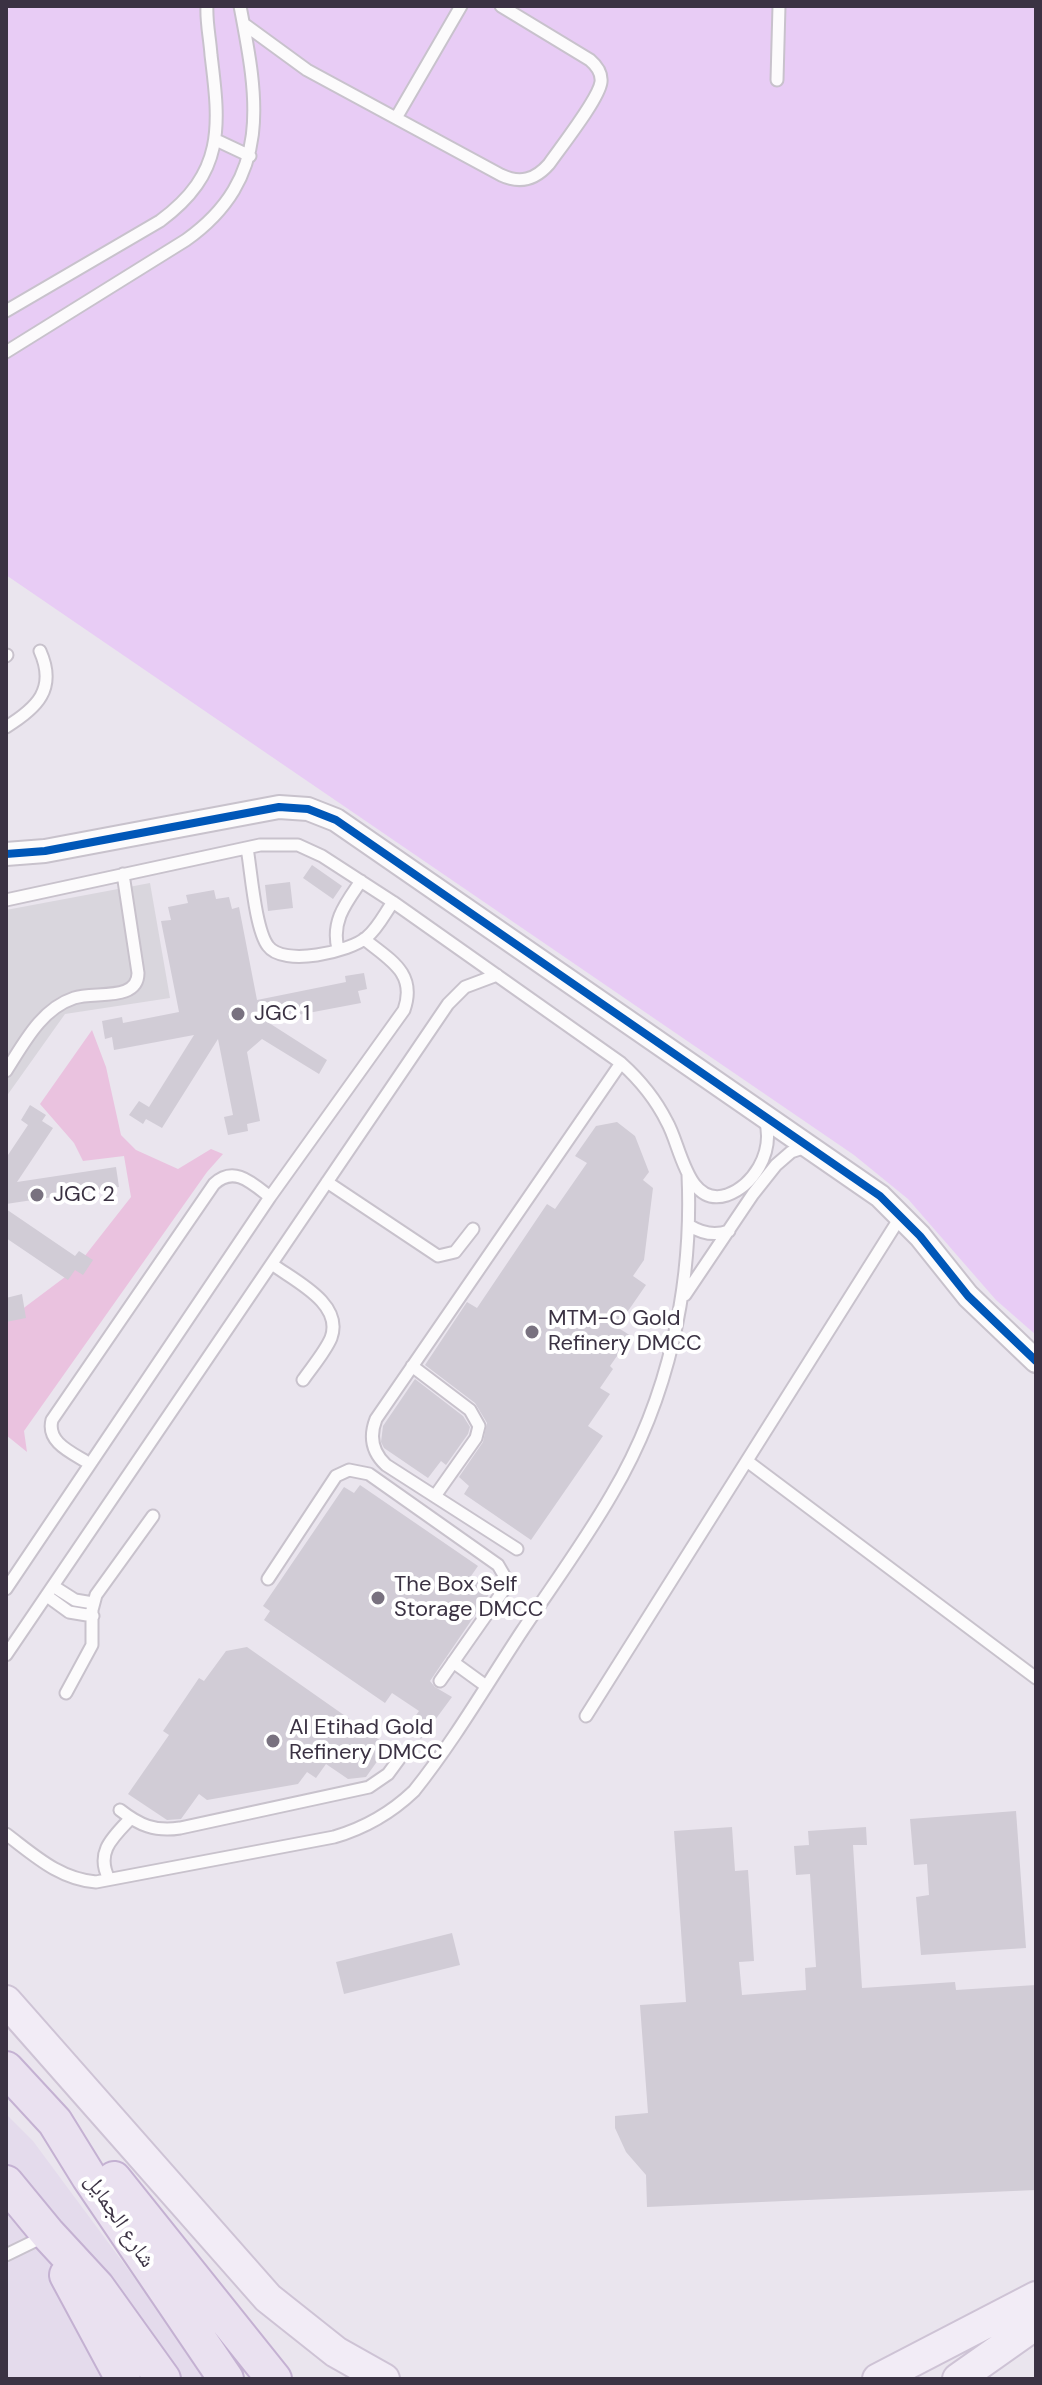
<!DOCTYPE html>
<html>
<head>
<meta charset="utf-8">
<style>
  body { margin:0 }
  #map { position:relative; width:1042px; height:2385px; overflow:hidden; background:#eae5ee; font-family:"DM Sans",sans-serif }
  canvas { display:block }
  .frame { position:absolute; inset:0; border:8px solid #3b3243; pointer-events:none }
</style>
</head>
<body>
<div id="map">
<canvas width="1042" height="2385"></canvas>
<div class="frame"></div>
</div>
<script>
const g = document.querySelector('canvas').getContext('2d');
g.lineJoin = 'round';
function paint(path, color) { g.fillStyle = color; g.fill(path, 'evenodd'); }
function strokePath(path, color, width, dash) { g.strokeStyle = color; g.lineWidth = width; g.lineCap = dash ? 'butt' : 'round'; g.setLineDash(dash || []); g.stroke(path); }
function drawText(font, color, halo, rows, align = 'center') {
  g.font = font + ' "DM Sans","Noto Naskh Arabic",sans-serif'; g.lineWidth = 8; g.setLineDash([]); g.textBaseline = 'middle'; g.strokeStyle = halo; g.fillStyle = color; for (const [text, x, y, turn = 0] of rows) {
    g.save(); g.translate(x, y); g.rotate((+turn || 0) * Math.PI / 180); g.textAlign = isNaN(turn) ? turn : align; if (halo) g.strokeText(text, 0, 0); g.fillText(text, 0, 0); g.restore();
  }
}
paint(new Path2D(`
  M6,2114l27,27 137,185 50,53h-214z`), '#e4dbec');
paint(new Path2D(`
  M92,1030l14,37 15,68 15,15 42,19 33,-20 12,5 -16,18 -183,259 3,21 -21,-17v-119l11,-3 56,-42 58,-74 -7,-41 -41,5 -9,-18 -34,-39z`), '#eac2df');
paint(new Path2D(`
  M9,6h1027v1329l-40,-35 -88,-101 -54,-44 -848,-580v-551z`), '#e8ccf5');
paint(new Path2D(`
  M150,883l20,115 -105,16 -59,83v-187z`), '#d9d6dd');
paint(new Path2D(`
  M312,865l30,21 -9,13 -30,-21z
  M290,882l3,26 -25,3 -3,-26z
  M214,890l2,9 13,-2 3,12 7,-2 18,93 89,-18 -1,-6 19,-3 3,16 -9,2 3,12 -95,18 61,39 -8,14 -57,-35 -15,13 13,69 -13,3 1,7 -20,4 -4,-18 9,-2 -15,-76 -56,89 -16,-9 -3,5 -14,-9 10,-14 10,6 45,-72 -80,15 -2,-13 -7,2 -3,-18 20,-4 1,6 56,-11 -18,-91 10,-1 -3,-13 20,-4 -2,-8z
  M30,1105l16,10 -4,6 11,7 -36,54 99,-15 3,20 -113,17v-46l22,-33 -7,-5z
  M617,1122l18,14 14,36 -6,8 10,8 -9,72 -11,16 13,9 -29,42 14,9 -21,30 3,3 -13,19 10,6 -22,32 15,10 -72,104 -67,-46 5,-8 -10,-9 24,-35 4,-19 -12,-20 -50,-38 42,-63 10,6 70,-104 8,5 32,-46 -12,-7 21,-30z
  M6,1209l69,47 4,-5 14,9 -10,15 -8,-5 -7,10 -62,-42z
  M22,1294l4,24 -20,4v-24z
  M415,1379l48,37 7,11 -2,7 -22,31 -5,-4 -13,17 -44,-30 -3,-6 2,-16z
  M360,1485l118,81 -7,10 21,14 -62,91 5,6 17,10 -31,42 -14,-11 12,-17 -27,-18 -7,10 -121,-83 6,-9 -7,-5 81,-119 10,6z
  M247,1647l141,99 -22,31 -18,2 -22,-15 -10,14 -9,-6 -9,12 -91,16 -8,-6 -18,25 -14,1 -39,-26 41,-59 -6,-4 36,-53 5,3 22,-30z
  M1016,1811l10,137 -105,7 -5,-58 13,-2 -2,-31 -13,1 -4,-46z
  M732,1827l3,44 13,-1 6,91 -15,1 3,33 64,-5 -1,-22 11,-1 -6,-93 -14,1 -2,-29 15,-1 -1,-14 58,-4 1,18h-14l9,143 93,-6 1,8 80,-5v205l-389,17 -1,-32 -20,-23 -11,-24v-12l33,-3 -8,-108 46,-3 -12,-171z
  M452,1933l8,32 -116,29 -8,-32z`), '#d1ccd6');
const service = new Path2D(`
  M244,24l63,46 194,105c19,9 34,5 48,-11 11,-16 50,-65 52,-82 1,-9 -4,-16 -11,-22l-89,-54
  M777,80l2,-74
  M396,118l65,-112
  M216,140l34,16
  M6,311l154,-90c65,-48 60,-94 51,-166 -1,-16 -5,-33 -4,-49
  M6,352l180,-112c87,-62 72,-141 54,-234
  M6,656l1,-1
  M6,727c31,-19 51,-38 34,-76
  M247,848c4,22 8,81 21,98 15,21 82,6 99,-9 11,-9 18,-24 26,-35
  M6,900l254,-55h38l24,11 71,46 228,161c19,17 35,37 46,59 14,24 20,86 60,73 14,-5 25,-16 32,-28 9,-16 11,-31 6,-48
  M338,949c-7,-28 8,-46 23,-68
  M6,1071c18,-28 35,-62 68,-73 20,-7 64,4 64,-25l-15,-99
  M327,1182l111,74 17,-4 18,-23
  M690,1226c13,8 25,10 39,5
  M272,1264c21,16 72,39 59,74 -6,14 -19,29 -28,42
  M685,1295l68,-101 23,-29 15,-13 15,-5
  M412,1366l58,44 9,16 -3,12 -41,58
  M747,1461l289,217
  M90,1464c-17,-11 -44,-21 -38,-44l162,-236c20,-19 38,-1 56,13
  M517,1549l-131,-84c-14,-13 -17,-28 -10,-46l245,-356
  M268,1579l68,-103 13,-6 20,4 129,91 7,12 -2,14 -63,90
  M53,1586l22,14 18,3
  M6,1589l264,-392 134,-187c13,-37 -14,-50 -40,-71
  M47,1596l22,16 24,4
  M6,1655l442,-651 17,-17 32,-12
  M453,1662l33,24
  M66,1693l26,-48v-35l4,-15 57,-79
  M586,1716l315,-500
  M120,1810c19,15 35,22 60,18l189,-41 19,-13 14,-19
  M6,1834c28,21 53,45 90,48l238,-45c31,-9 56,-23 80,-46 40,-50 73,-107 108,-160 30,-45 63,-90 90,-137 57,-96 81,-209 76,-319
  M109,1879c-14,-27 4,-42 22,-61
  M6,2255l39,-19`);
const minor = new Path2D(`
  M6,854l39,-3 234,-44 29,2 28,11 544,376 40,40 48,60 68,65`);
const secondary = new Path2D(`
  M6,2001l262,297 68,54 48,27
  M878,2379l158,-82
  M958,2379l78,-55`);
const primary = new Path2D(`
  M6,2069l49,53 34,55 137,202
  M114,2179l160,200
  M6,2183l42,51 49,53 66,92
  M67,2275l56,104`);
strokePath(service, '#c8c2cc', 15);
strokePath(minor, '#c8c2cc', 26);
strokePath(secondary, '#cec3d5', 34);
strokePath(primary, '#c4b1d2', 38);
strokePath(service, '#fcfbfc', 11);
strokePath(minor, '#fcfbfc', 22);
strokePath(secondary, '#f2ecf6', 30);
strokePath(primary, '#eae1f0', 34);
strokePath(new Path2D(`
  M6,854l39,-3 234,-44 29,2 28,11 544,376 40,40 48,60 68,65`), '#0057b8', 8);
for (const [x, y, r, color] of [
  [238,1014,8,"#78717f"],
  [37,1195,8,"#78717f"],
  [532,1332,8,"#78717f"],
  [378,1598,8,"#78717f"],
  [273,1741,8,"#78717f"]
]) { const dot = new Path2D(); dot.arc(x, y, r, 0, 2 * Math.PI); g.fillStyle = color; g.fill(dot); strokePath(dot, '#fff', 3); }
drawText('22px', '#3b3243', '#fff', [
  ["JGC 1",254,1014],
  ["JGC 2",53,1195],
  ["MTM-O Gold",548,1319],
  ["Refinery DMCC",548,1344],
  ["The Box Self",394,1585],
  ["Storage DMCC",394,1610],
  ["Al Etihad Gold",289,1728],
  ["Refinery DMCC",289,1753]
], 'left');
drawText('22px', '#3b3243', '#fff', [
  ["شارع الجمايل",119,2221,56]
]);
</script>
</body>
</html>
